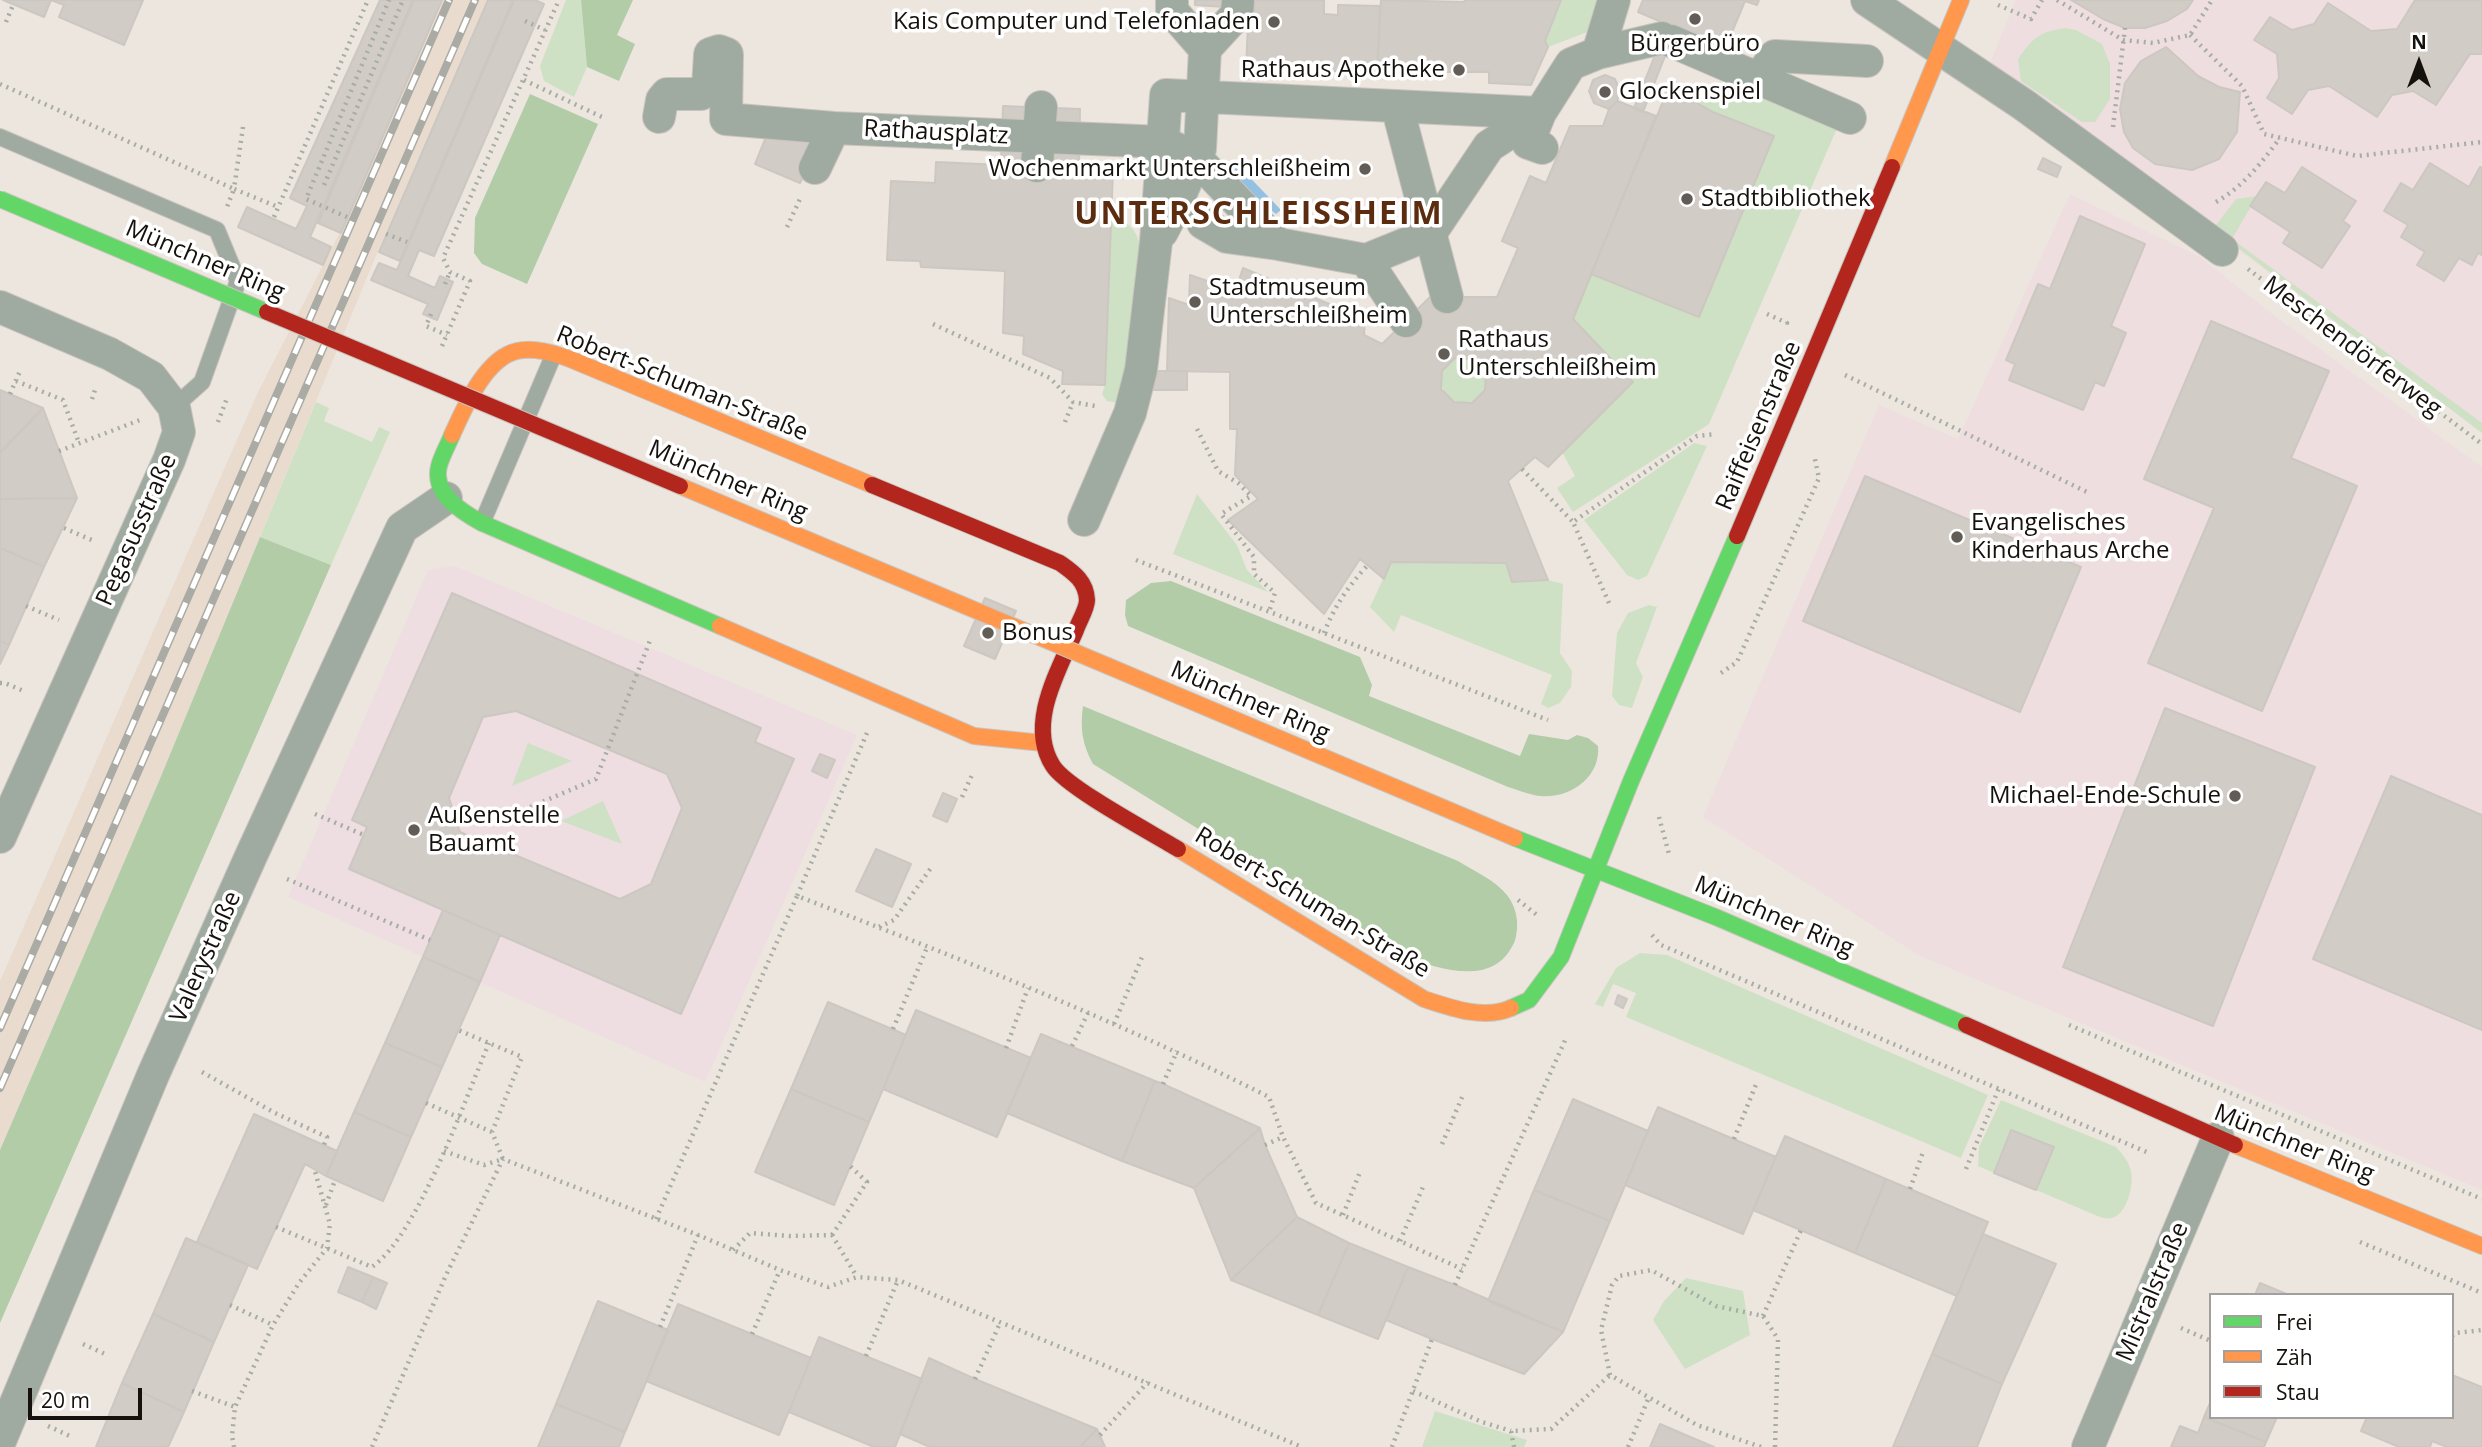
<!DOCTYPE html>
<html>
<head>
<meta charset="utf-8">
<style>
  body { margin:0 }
  #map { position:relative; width:2482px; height:1447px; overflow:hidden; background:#ede6df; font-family:"Open Sans",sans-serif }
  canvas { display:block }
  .legend { position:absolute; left:2209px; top:1293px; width:245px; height:126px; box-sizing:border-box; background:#fff; border:2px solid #a1a09e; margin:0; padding:9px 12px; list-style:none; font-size:21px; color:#15110c }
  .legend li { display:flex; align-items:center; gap:14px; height:35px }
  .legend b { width:35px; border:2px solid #a1a09e }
  .north { position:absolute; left:2384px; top:28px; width:70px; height:70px; -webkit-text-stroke:5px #fff; paint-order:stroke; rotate:0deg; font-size:19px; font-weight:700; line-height:28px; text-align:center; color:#15110c }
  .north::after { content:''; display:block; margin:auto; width:24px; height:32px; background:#15110c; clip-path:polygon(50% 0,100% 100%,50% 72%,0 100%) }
  .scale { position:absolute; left:28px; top:1388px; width:114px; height:32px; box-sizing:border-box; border:4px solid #15110c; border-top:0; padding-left:9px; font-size:21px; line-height:24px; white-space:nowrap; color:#15110c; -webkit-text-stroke:5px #fff; paint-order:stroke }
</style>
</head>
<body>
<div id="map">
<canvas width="2482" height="1447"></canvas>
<ul class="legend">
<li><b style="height:9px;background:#63d668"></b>Frei</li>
<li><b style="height:9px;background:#ff974d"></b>Zäh</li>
<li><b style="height:9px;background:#b3261e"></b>Stau</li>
</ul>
<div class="north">N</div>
<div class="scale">20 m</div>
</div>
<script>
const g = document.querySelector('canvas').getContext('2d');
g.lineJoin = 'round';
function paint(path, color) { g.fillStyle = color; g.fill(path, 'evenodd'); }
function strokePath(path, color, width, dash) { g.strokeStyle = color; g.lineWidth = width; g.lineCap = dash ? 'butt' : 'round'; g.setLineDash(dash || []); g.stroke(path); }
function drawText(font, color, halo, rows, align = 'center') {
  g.font = font + ' "Open Sans",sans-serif'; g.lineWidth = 7; g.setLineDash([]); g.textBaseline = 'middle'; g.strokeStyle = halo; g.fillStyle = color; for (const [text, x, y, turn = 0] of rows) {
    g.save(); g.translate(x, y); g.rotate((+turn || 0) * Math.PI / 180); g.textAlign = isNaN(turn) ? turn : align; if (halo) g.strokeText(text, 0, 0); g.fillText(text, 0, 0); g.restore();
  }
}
paint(new Path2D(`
  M455,566l402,169 -152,347 -417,-185 140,-327z`), '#eedee2');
paint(new Path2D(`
  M441,0h46l-109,251 -219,530 -159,369v-169l257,-587 83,-162z`), '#e9dcce');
paint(new Path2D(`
  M2016,0h466v433l-492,-370z
  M2070,194l130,63 76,60 206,150v723l-562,-234 -217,-139 176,-412 79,34z`), '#efdedf');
paint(new Path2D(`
  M566,0h15l6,67 -13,30 -30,-16 -4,-15z
  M1561,0h44l-15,31 -42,16 -3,-6z
  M2066,28l10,2 26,14 8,20v35l-15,23h-13l-61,-41 -3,-22c16,-22 20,-27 48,-31z
  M1672,80l53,20 8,-18 105,44 -129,298 -136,88 -16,-24 18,-12 -13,-24 71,-70 -60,-63 18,-45 108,43 74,-180 -60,-25 -23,-13z
  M2257,196l-25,43 250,184v10l-269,-204 23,-30z
  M1111,216c10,4 17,6 23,15 23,32 -7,133 -15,172l-12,-2 -5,-7 3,-9z
  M1441 380a23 23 0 1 1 46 0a23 23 0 1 1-46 0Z
  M316,402l13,6 -5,13 48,21 7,-15 11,5 -59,133 -71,-28z
  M1694,443l13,3 -60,130 -9,4 -11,-5 -43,-55z
  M1197,494l40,51 10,25 21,22 -95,-38z
  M1391,562l115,1 7,19 35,-2 15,4 -3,69 12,18 -1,16 -11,16 -12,5 -7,-4 11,-29 -151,-60 -7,17 -24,-25z
  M1649,605l8,2 -21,56 7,14 -11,31 -13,-3 -7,-9 5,-63 11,-20z
  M528,743l44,18 -60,25z
  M603,801l19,43 -61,-23z
  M1640,953l27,2 321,140 -27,63 -335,-141 10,-24 -23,-9 -10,23 -8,-3 21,-36z
  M2001,1100l115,47c7,8 13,14 15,25 3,13 -4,42 -19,46 -2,1 -9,0 -12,-1l-64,-27 17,-43 -42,-17 -17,43 -16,-7 1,-19z
  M1686,1278l57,13 7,44 -65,34 -32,-49 11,-19z
  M1435,1411l92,29 -3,7h-102z`), '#cee1c5');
paint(new Path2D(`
  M581,0h52l-16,35 18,9 -16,37 -32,-14z
  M530,94l68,30 -71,160 -45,-20 -8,-11 1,-35z
  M260,537l71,28 -331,758v-173l159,-369z
  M1171,581l189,76 12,28 -3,11 151,60 9,-22 39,6 9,-5 11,3 10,8c3,31 -28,53 -58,50 -10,-1 -22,-6 -32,-9l-380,-161 -3,-11 1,-15 25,-17z
  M1083,706l375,155c16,10 37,19 49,34 9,12 12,26 9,41 -1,6 -3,9 -6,14 -22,36 -73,18 -104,7l-313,-193c-11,-20 -13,-36 -10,-58z`), '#b2cca8');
paint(new Path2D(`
  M1237,164l44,46 -5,4 -50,-39z`), '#94c1e2');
const building = new Path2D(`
  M3,0h140l-19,45 -65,-28 5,-12 -13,-5 -7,17z
  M380,0h33l-103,237 21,10 -8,18 -85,-38 9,-20 49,22 11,-23 -17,-8z
  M414,0h28l-101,233 -23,-10z
  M488,0h25l-113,261 -21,-9z
  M514,0h21l9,4 -110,252 -15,-6 -11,26 27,12 5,-12 13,6 -16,38 -14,-6 5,-10 -57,-24 8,-17 18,7z
  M1195,0h30v7l-30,-2z
  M1254,0h70v14l14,1v-10l42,1 -3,66 -85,-2v3l-46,-2 2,-49h6z
  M1381,0l83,2 1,-2h96l-16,41 3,6 -17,38 -42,-2v-11h-112z
  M1643,0h116l-2,5 -12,-4 -20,48 -87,-37z
  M2071,0h122l-6,9 -20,12 -22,7h-20l-22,-9z
  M2415,0h67v54h-12l-34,51 -23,-14 -21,4 -15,22 -48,-31 -21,4 -16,24 -25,-16 12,-20 -2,-24 -23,-14 16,-23 22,13 22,-6 14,-21 43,28 26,-2z
  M1667,25l4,16 -28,71 -9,-4z
  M2166,47l32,29 21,11 21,5 -3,40 -18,27 -27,11 -37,-6 -22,-16 -9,-16 -4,-23 5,-26 16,-22z
  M1605,75l10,4 5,12 -3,10 -8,8 -15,-6 -5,-12 4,-11z
  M1672,80l18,19 23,13 61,24 -75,181 -108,-43z
  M1617,101l39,15 -83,203 60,63 -85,85 -13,-10 -27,24 40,99 -36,2 -6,-19 -115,-1 -7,17 -24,-20 -36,55 -96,-94 30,-21 -23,-24 2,-46h-7v-57l-63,-1 2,-73 20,7 1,-30 41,14v-5l6,2 6,-18 122,51 -1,16 18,9 48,-47h67l21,-49 -16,-7 28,-65 16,7 24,-57h33l6,-17zM1455,358l18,1 13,12 -1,19 -13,13 -18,-1 -13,-13 1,-18z
  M1003,106l77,3 -1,59 -78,-4z
  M766,137l46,2 -3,27 -9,17 -45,-19z
  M2043,158l18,9 -4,10 -19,-8z
  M936,162l177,8 -8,215 -43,-1 1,-13 -40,-17 1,-18 -21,-3 2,-62 -84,-4 -1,-6 -33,-1 4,-79 44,2z
  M2430,163l39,24 11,-20 2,1v87l-4,-2 -6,12 -13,-7 -15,23 -27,-16 8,-13 -24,-15 7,-12 -24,-14 17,-28 12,7z
  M2302,167l54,34 -13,20 7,5 -28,42 -39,-25 7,-11 -40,-26 16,-24 19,11z
  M2080,216l65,28 -34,82 15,7 -22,53 -9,-4 -12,28 -74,-30 6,-16 -9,-4 32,-76 12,5z
  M2211,321l118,50 -38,87 66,28 -95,225 -114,-48 66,-155 -70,-29z
  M1153,371h34v19h-34z
  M0,390l43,18 -43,45z
  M43,408l34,90 -77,1v-46z
  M1865,476l216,91 -61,145 -217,-91z
  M77,498l-33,69 -44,-19v-49z
  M0,548l44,19 -35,78 -9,-4z
  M452,593l309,135 -6,14 39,17 -113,255 -332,-145 18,-42 -15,-7zM516,711l151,63 15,34 -31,76 -31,15 -160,-67 -11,-34 34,-81z
  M985,598l31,13 -21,48 -31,-13z
  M0,641l9,4 -9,19z
  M2165,708l150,59 -102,259 -150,-59z
  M820,754l15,6 -8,18 -15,-7z
  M2391,776l91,39v215l-169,-71z
  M943,793l14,6 -10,23 -14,-6z
  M876,849l35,15 -19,43 -36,-16z
  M443,910l57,25 -20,47 -57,-25z
  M423,957l57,25 -38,85 -57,-24z
  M1618,995l9,4 -4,9 -8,-4z
  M828,1002l78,33 -37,87 -78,-33z
  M916,1010l115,48 -34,79 -114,-48z
  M1041,1034l114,47 -33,80 -115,-48z
  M385,1043l57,24 -31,70 -57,-25z
  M1155,1081l8,3 97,44 -66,60 -72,-27z
  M791,1089l78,33 -35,83 -79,-33z
  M1573,1099l75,32 -38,90 -76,-31z
  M1658,1107l118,50 -33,77 -118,-49z
  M354,1112l57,25 -28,64 -57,-25z
  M254,1114l83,37 -11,25 -21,-12 -48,105 -60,-27z
  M1260,1128l5,17 32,72 -66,63 -37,-92z
  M2011,1130l43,17 -18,43 -42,-17z
  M1785,1136l101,43 -31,74 -102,-43z
  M1886,1179l102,43 -31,74 -102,-43z
  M1534,1190l76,31 -47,111 -75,-31z
  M1297,1217l52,26 -31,72 -87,-35z
  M1983,1234l73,30 -54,120 -70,-30z
  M186,1238l62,27 -34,77 -61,-28z
  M1349,1243l59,24 -30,72 -60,-24z
  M348,1267l25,10 -11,25 -24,-10z
  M1408,1267l47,18 108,47 -39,42 -92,-35 -46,-19z
  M373,1277l14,6 -11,26 -14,-7z
  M2260,1283l29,12h-34z
  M598,1301l70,29 -43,102 -69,-28z
  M678,1304l133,54 -32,77 -133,-54z
  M153,1314l61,28 -30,70 -62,-29z
  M819,1337l103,42 -27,68h-21l-85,-35z
  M1932,1354l70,30 -25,63h-84z
  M929,1358l46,21 122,50 -17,18h-150l-30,-13z
  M2452,1375l30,12v60h-35l-15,-6 -2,6h-31l-38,-16 6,-14h85z
  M122,1383l62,29 -16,35h-72z
  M2211,1401v16h66l-11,25 -62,-25z
  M556,1404l69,28 -6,15h-81z
  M2204,1417l62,25 -2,5h-93l9,-21 18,7z
  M1660,1424l28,12 26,11h-64z
  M1097,1429l8,18h-25z`);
paint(building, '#d1ccc6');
strokePath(building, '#cdc7c1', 2);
const lane = new Path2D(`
  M0,137l217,93 21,51 -36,101 -28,25
  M482,523l72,-169`);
const street = new Path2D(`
  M1172,0v11l33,38
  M1867,0l157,105 198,145
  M1671,41l179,77
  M1598,53l16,-53
  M1759,78l16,-22 92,5
  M1397,106l50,191
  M1540,113l-12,30 14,5
  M659,117l3,-17 5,-6h34l7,-7 2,-33 9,-3 8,3 -1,65 108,9 329,14 34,17 81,85 88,16 64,-26 59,-88 51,-33
  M1037,166l4,-59
  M815,168l19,-40
  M1203,223l24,14 51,7
  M1162,232l13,-25 25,-58 5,-100 32,-35 1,-14
  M1366,260l40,61
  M0,307l110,47 41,23 23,30 5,25 -10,28 -169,377
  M1084,520l46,-107 11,-43 15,-128 10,-147 374,18 31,-49 27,-11 64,-15
  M0,1441l153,-366 98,-219 151,-328 44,-30
  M2088,1447l130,-309`);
const fast = new Path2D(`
  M452,435c-4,10 -10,20 -13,31 -7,28 23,46 43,57l238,103
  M1515,838l203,80 248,107
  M1511,1008l18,-8 32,-43 70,-176 106,-245`);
const slow = new Path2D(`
  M1892,167l69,-167
  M452,435c12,-26 33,-77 65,-84 17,-4 36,2 53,8l302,126
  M720,626l254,110 69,7
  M1108,666l407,172
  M1178,849l246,150c27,9 60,21 87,9
  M2235,1145l247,101`);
const jam = new Path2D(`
  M872,485l188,78c14,10 26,18 27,37 0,9 -8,21 -11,30 -17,40 -50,94 -23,136 14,22 99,67 125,83
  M1737,536l155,-369
  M1966,1025l269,120`);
strokePath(lane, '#cac4be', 18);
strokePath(street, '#cac4be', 34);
strokePath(fast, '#cac4be', 18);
strokePath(slow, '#cac4be', 18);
strokePath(jam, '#cac4be', 18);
strokePath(new Path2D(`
  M2057,0l66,40 30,3 37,-8 22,-35
  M1998,5l33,14 11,-19
  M525,21l20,9
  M6,22l7,-17
  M2190,35l52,51 22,48 93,22 125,-14
  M524,80l78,37
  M0,84l234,105 -7,18
  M243,127l-9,62 44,18
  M2113,127l12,-99
  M324,185l79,-185
  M2216,202c28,-16 45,-39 64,-64
  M274,217l94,-217
  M347,217l-41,-18 83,-199
  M787,227l13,-28
  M386,234l21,8
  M2248,269l234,175
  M445,284l5,-12
  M431,314l-5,12 21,9
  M1767,314l20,9 -1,1
  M933,324l117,54 23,24 22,4
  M442,346l28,-65 -20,-9 -7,-14 116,-258
  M1845,375l244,118
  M16,381l47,19 16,43
  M10,394l10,-23
  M92,399l4,-12
  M218,422l9,-24
  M1065,422l8,-20
  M1197,429l21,42 20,12 13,13 -30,18 33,43v17l21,19 -6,19
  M59,451l81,-31
  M1522,469l51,53
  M64,528l30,13
  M1136,560l412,160
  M1609,603l-36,-81 124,-86 19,-2
  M26,606l33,14
  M1324,633c10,-26 25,-48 44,-68
  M1721,673l16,-11 82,-184 -5,-23
  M0,683h5l21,9
  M867,733l-70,163c160,61 319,124 472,201l14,40 33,66 146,66
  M962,797l10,-22
  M315,814l49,21
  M454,814l67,-3 75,-32 55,-141
  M1659,817l10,37
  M287,879l143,61
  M1518,900l19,15
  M879,927l15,-7 39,-55
  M1652,935l9,10 488,208
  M1114,1024l28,-67
  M2069,1025l413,174
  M893,1029l35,-84
  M1072,1046l16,-33
  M1006,1048l22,-60
  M202,1072l73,41 52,24 -3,8
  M1163,1084l14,-33
  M426,1103l66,29
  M1734,1139l23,-57
  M1442,1144l21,-49
  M1265,1145l18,-8
  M444,1151l40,14 19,-6 -11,-27 30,-75 -64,-27
  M1966,1169l33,-81
  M1910,1189l13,-37
  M326,1205l9,-25
  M1343,1215l17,-43
  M656,1219l141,-323
  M276,1227l96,40c46,-32 93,-168 117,-224
  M832,1235l35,-53 -17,-16
  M832,1235l25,42
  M1400,1241l23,-54
  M2360,1242l122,51
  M733,1250l17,-17 39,3 43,-1
  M1455,1285l112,-249
  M230,1305l43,20
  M1763,1316l38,-86
  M660,1327l38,-92
  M2181,1328l30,13
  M752,1334l28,-64
  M2452,1336l3,-3 27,-3
  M83,1344l22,10
  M866,1356l32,-76
  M975,1379l25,-56
  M192,1391l43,16
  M1413,1391l69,31 29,9
  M48,1426l24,11
  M1100,1435l48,-53
  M234,1447l-2,-11 3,-29 38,-82 26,-42 28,-35 3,-24 -16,-56
  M372,1447l74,-172 57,-116 195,76 82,35 48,17 29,-10 41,3 404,167
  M1392,1447l40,-108
  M1514,1447l-3,-16 40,-2 59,-54
  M1628,1447l21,-50
  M1761,1447l-64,-22 -87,-50 -9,-45 11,-45 7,-9 32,-6 65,36 47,10 15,23 -3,108`), '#a7ada4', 4.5, [2, 5]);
strokePath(lane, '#9faba0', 16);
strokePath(street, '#9faba0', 32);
strokePath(fast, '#63d668', 16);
strokePath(slow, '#ff974d', 16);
strokePath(jam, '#b3261e', 16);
const rail = new Path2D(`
  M0,1028l449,-1028
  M0,1088l475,-1088`);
strokePath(rail, '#aaaba4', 8);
strokePath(rail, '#fff', 5, [16]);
const fastBridge = new Path2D(`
  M0,199l267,113`);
const slowBridge = new Path2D(`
  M680,486l428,180`);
const jamBridge = new Path2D(`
  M267,312l413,174`);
strokePath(fastBridge, '#cac4be', 18, []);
strokePath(slowBridge, '#cac4be', 18, []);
strokePath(jamBridge, '#cac4be', 18, []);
strokePath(fastBridge, '#63d668', 16);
strokePath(slowBridge, '#ff974d', 16);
strokePath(jamBridge, '#b3261e', 16);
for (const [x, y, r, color] of [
  [1695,19,7,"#615c56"],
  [1274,22,7,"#615c56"],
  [1459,70,7,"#615c56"],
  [1605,92,7,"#615c56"],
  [1365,169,7,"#615c56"],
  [1687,199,7,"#615c56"],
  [1195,302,7,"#615c56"],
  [1444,354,7,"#615c56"],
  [1957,537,7,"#615c56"],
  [988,633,7,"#615c56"],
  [2235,796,7,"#615c56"],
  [414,830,7,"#615c56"]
]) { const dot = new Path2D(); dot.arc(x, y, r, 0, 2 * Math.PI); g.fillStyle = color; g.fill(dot); strokePath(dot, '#fff', 2.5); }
drawText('24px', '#15110c', '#fff', [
  ["Kais Computer und Telefonladen",1260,22,"right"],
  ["Bürgerbüro",1695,44,"center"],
  ["Rathaus Apotheke",1445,70,"right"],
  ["Glockenspiel",1619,92],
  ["Wochenmarkt Unterschleißheim",1351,169,"right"],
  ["Stadtbibliothek",1701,199],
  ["Stadtmuseum",1209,288],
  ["Unterschleißheim",1209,316],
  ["Rathaus",1458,340],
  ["Unterschleißheim",1458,368],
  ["Evangelisches",1971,523],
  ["Kinderhaus Arche",1971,551],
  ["Bonus",1002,633],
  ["Michael-Ende-Schule",2221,796,"right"],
  ["Außenstelle",428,816],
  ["Bauamt",428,844]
], 'left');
drawText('24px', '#15110c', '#fff', [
  ["Rathausplatz",936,133,3],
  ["Münchner Ring",205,261,23],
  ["Meschendörferweg",2352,347,37],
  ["Robert-Schuman-Straße",682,384,22],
  ["Raiffeisenstraße",1759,426,-67],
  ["Münchner Ring",728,481,23],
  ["Pegasusstraße",137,530,-66],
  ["Münchner Ring",1250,702,23],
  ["Robert-Schuman-Straße",1312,903,31],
  ["Münchner Ring",1774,917,23],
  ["Valerystraße",206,957,-66],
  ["Münchner Ring",2294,1144,22],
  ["Mistralstraße",2153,1292,-67]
]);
g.letterSpacing = '2px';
drawText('bold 32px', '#5c2c10', '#fff', [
  ["UNTERSCHLEISSHEIM",1259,215]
]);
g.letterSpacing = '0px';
</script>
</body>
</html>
